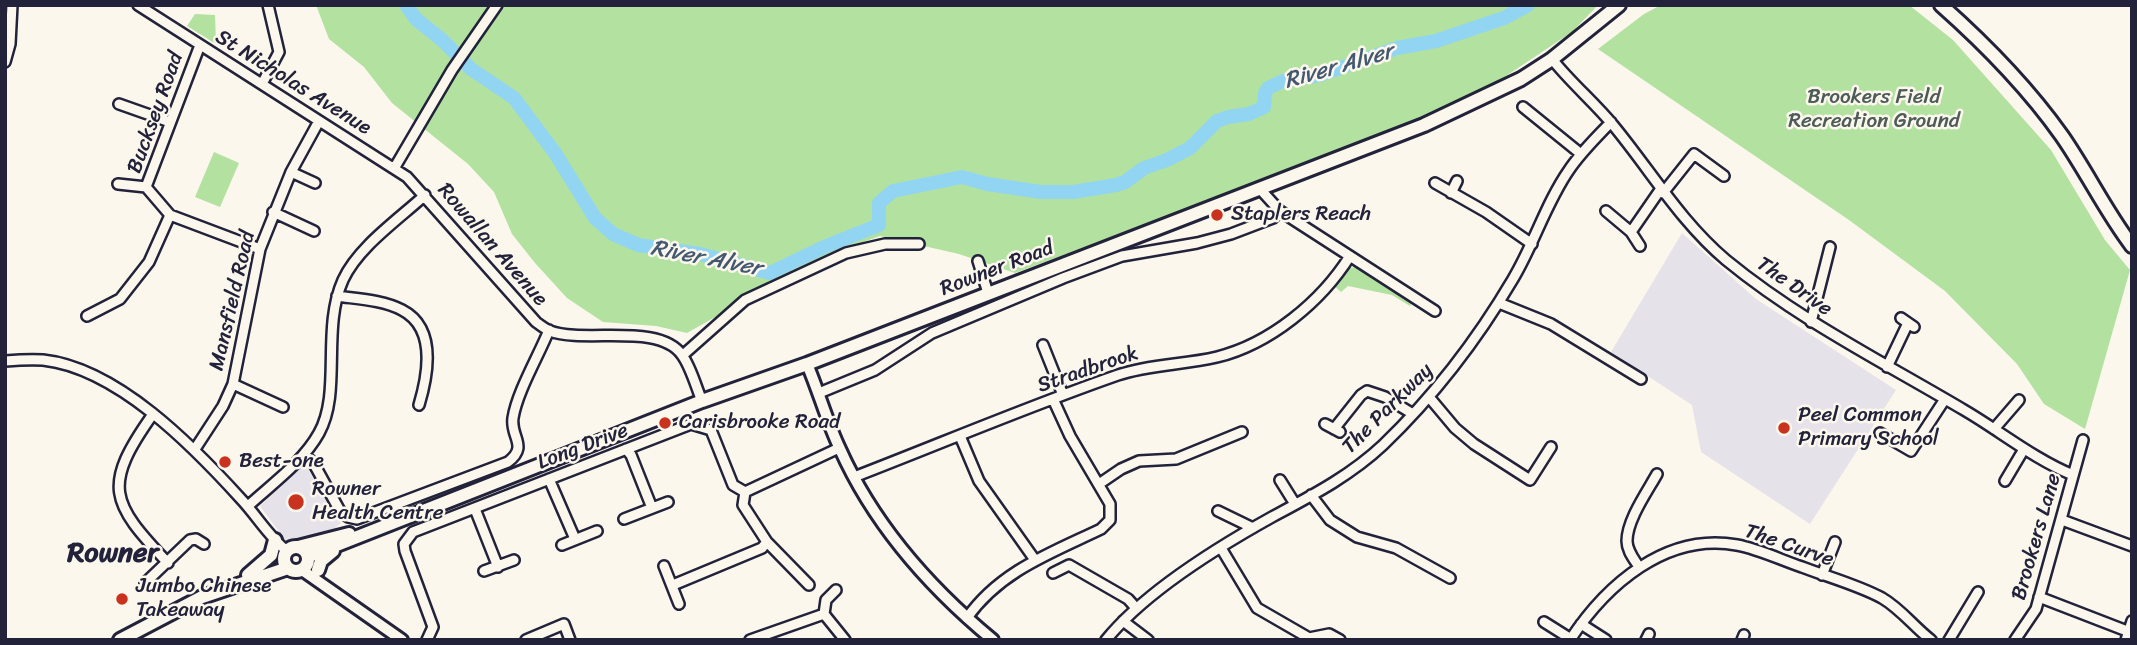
<!DOCTYPE html>
<html>
<head>
<meta charset="utf-8">
<style>
  body { margin:0 }
  #map { position:relative; width:2137px; height:645px; overflow:hidden; background:#fbf7ec; font-family:Sriracha,sans-serif }
  canvas { display:block }
  .frame { position:absolute; inset:0; border:7px solid #22223b; pointer-events:none }
</style>
</head>
<body>
<div id="map">
<canvas width="2137" height="645"></canvas>
<div class="frame"></div>
</div>
<script>
const g = document.querySelector('canvas').getContext('2d');
g.lineJoin = 'round';
function paint(path, color) { g.fillStyle = color; g.fill(path, 'evenodd'); }
function strokePath(path, color, width, dash) { g.strokeStyle = color; g.lineWidth = width; g.lineCap = dash ? 'butt' : 'round'; g.setLineDash(dash || []); g.stroke(path); }
function drawText(font, color, halo, rows, align = 'center') {
  g.font = font + ' Sriracha,sans-serif'; g.lineWidth = 5; g.setLineDash([]); g.textBaseline = 'middle'; g.strokeStyle = halo; g.fillStyle = color; for (const [text, x, y, turn = 0] of rows) {
    g.save(); g.translate(x, y); g.rotate((+turn || 0) * Math.PI / 180); g.textAlign = isNaN(turn) ? turn : align; if (halo) g.strokeText(text, 0, 0); g.fillText(text, 0, 0); g.restore();
  }
}
paint(new Path2D(`
  M1682,233l74,66 140,91 -86,134 -109,-72 -9,-47 -81,-53z
  M307,468l34,55 -12,10 -44,7 -25,-34 39,-37z`), '#e6e2e9');
paint(new Path2D(`
  M316,5h1282l-26,27 -111,74 -446,167 -56,-19 -79,-18 -36,13 -30,17 -28,11 -99,56 -31,-7 -53,-4 -36,-24 -32,-35 -23,-29 -18,-42 -26,-28 -76,-61 -28,-36 -35,-28z
  M1661,5h248l44,35 98,110 54,90 25,30 -45,159 -41,-25 -27,-40 -72,-73 -96,-71 -251,-171 46,-35z
  M195,14l20,1 1,29 -29,-18z
  M214,152l25,11 -19,44 -25,-10z
  M1357,267l55,35 -2,4 -18,-11 -44,-9 -7,6 -8,-7 15,-17z`), '#b2e1a0');
strokePath(new Path2D(`
  M406,5l10,14 26,21 29,29 43,29 41,55 40,65 18,16 25,11 62,9 70,19 54,-26 55,-22v-22l14,-12 69,-14 25,7 54,8h32l43,-7 9,-3 19,-14 23,-8 23,-12 27,-27 11,-4 21,-3 15,-7 1,-14 3,-5 15,-7 37,-6 77,-27 39,-7 68,-23 24,-13`), '#92d5f3', 14);
const minor = new Path2D(`
  M138,5l269,172 129,145c4,3 9,7 14,9 35,13 109,-9 132,24 9,12 14,32 20,46
  M200,45l-54,142 24,28 90,34
  M1552,59c19,24 42,43 61,66 38,46 67,96 113,135 73,60 157,102 238,150 36,21 70,49 109,65
  M5,62l5,-18 2,-39
  M262,84l17,-32 -11,-47
  M119,104l51,18
  M1523,107l58,47
  M395,167l57,-97 45,-65
  M291,172l24,11
  M1435,183l51,29 46,32
  M118,184l28,3
  M1260,189l20,22 155,100
  M1451,193l6,-12
  M1663,193l31,-39 30,22
  M1606,211l25,21 9,14
  M273,212l41,19
  M1631,232l29,-42
  M978,261l10,32
  M337,296c21,3 46,4 65,14 35,18 26,65 17,95
  M1499,303l52,21 90,55
  M87,316l33,-17 29,-37 21,-47
  M1901,318l13,9
  M1811,322l19,-75
  M1043,345l20,50
  M683,355l62,-55 101,-47 39,-9h34
  M5,361c12,-1 25,-2 38,-1 74,8 150,86 198,139 16,17 28,38 46,52
  M1887,367l21,-44
  M233,384l50,23
  M819,393l56,-23 57,-37 131,-55 59,-22 75,-13 34,-9 42,-16 7,-7
  M1429,397l26,31 19,16 56,36 21,-33
  M153,414c-51,72 -43,88 15,149
  M1325,424l15,8
  M1334,429l27,-34 6,-4 18,6 28,17
  M1994,429l25,-29
  M1880,433l31,18 34,-52
  M960,436l19,45 56,79
  M195,449l28,-43 10,-22 27,-135 31,-77 28,-51
  M626,449l5,6 21,53
  M304,454l10,10 26,47 8,6 9,2 151,-57c21,-16 2,-25 5,-44 4,-26 26,-63 36,-88
  M854,477c88,-34 175,-71 264,-102 32,-11 66,-10 99,-18 53,-13 104,-55 133,-101
  M549,479l26,60
  M1280,480l15,24
  M2005,481l19,-32
  M1099,484l22,-15 18,-8 37,-2 66,-27
  M745,492l-2,13 24,37 42,43
  M1311,495l19,25 27,17 39,11 54,30
  M248,506c24,-22 55,-44 71,-73 23,-41 2,-104 24,-153 15,-33 56,-61 82,-85
  M475,509l23,58
  M1218,511l35,17
  M624,519l44,-17
  M2062,520l70,26
  M562,545l35,-14
  M1221,548l36,60 52,30 20,-4 11,6
  M664,566l15,38
  M1639,567c-5,-8 -12,-16 -12,-26 0,-21 20,-49 30,-67
  M484,571l30,-11
  M1053,573l16,-8 59,34 8,9
  M1822,575l13,-33
  M145,583l45,-43 6,-1 8,5
  M673,585l89,-37 5,-6
  M836,590l-10,10 -2,14 21,26
  M2039,597l88,34
  M967,618c33,-47 84,-65 134,-89l9,-9v-16l-40,-68 -17,-37
  M1123,621l25,19
  M1544,622l27,17
  M1581,624l25,16
  M427,640l6,-13 -28,-76 -1,-7 9,-12 278,-108 20,6 22,55 12,7 94,-44
  M526,640l38,-16 6,16
  M750,640l74,-26
  M1106,640c38,-47 112,-93 166,-123 39,-21 78,-41 111,-72 51,-49 94,-105 130,-166 21,-35 33,-76 56,-109 12,-18 28,-33 42,-48
  M1570,640c36,-55 96,-108 167,-95 22,4 44,15 65,22 26,10 56,18 80,31 19,11 32,29 49,42
  M1646,640l3,-6
  M1742,640l2,-5
  M1949,640l29,-48
  M2015,640l21,-31 47,-169
  M2126,640l6,-19`);
const tertiary = new Path2D(`
  M807,364c12,28 20,58 33,85 34,76 90,139 153,191
  M302,570l100,70`);
const secondary = new Path2D(`
  M1941,5c44,39 87,83 121,131 25,36 44,76 70,110
  M284 559a12 12 0 1 1 24 0a12 12 0 1 1-24 0Z
  M298,547l51,-13
  M309,556l393,-155 105,-37 617,-239 97,-46 31,-20 67,-54
  M318,570l3,-9 12,-10
  M248,575l23,-20 4,-15
  M120,640l82,-43 86,-29`);
strokePath(minor, '#22223b', 14);
strokePath(tertiary, '#22223b', 16);
strokePath(secondary, '#22223b', 18);
strokePath(minor, '#fbf7ec', 9);
strokePath(tertiary, '#fbf7ec', 10);
strokePath(secondary, '#fbf7ec', 12);
for (const [x, y, r, color] of [
  [1217,215,7,"#c8321e"],
  [665,423,7,"#c8321e"],
  [1784,428,7,"#c8321e"],
  [225,462,7,"#c8321e"],
  [296,502,9,"#c8321e"],
  [122,599,7,"#c8321e"]
]) { const dot = new Path2D(); dot.arc(x, y, r, 0, 2 * Math.PI); g.fillStyle = color; g.fill(dot); strokePath(dot, '#fbf7ec', 2.5); }
drawText('21px', '#22223b', '#fbf7ec', [
  ["St Nicholas Avenue",293,83,32],
  ["Bucksey Road",156,113,-70],
  ["Rowallan Avenue",492,245,49],
  ["Rowner Road",997,269,-21],
  ["The Drive",1794,287,35],
  ["Mansfield Road",233,301,-77],
  ["Stradbrook",1088,370,-19],
  ["The Parkway",1388,409,-45],
  ["Long Drive",583,447,-21],
  ["Brookers Lane",2037,537,-74],
  ["The Curve",1789,546,19]
]);
drawText('21px', '#4d5b59', '#fbf7ec', [
  ["Brookers Field",1874,98],
  ["Recreation Ground",1874,122]
]);
drawText('21px', '#22223b', '#fbf7ec', [
  ["Staplers Reach",1231,215],
  ["Peel Common",1798,416],
  ["Primary School",1798,440],
  ["Carisbrooke Road",679,423],
  ["Best-one",239,462],
  ["Rowner",312,490],
  ["Health Centre",312,514],
  ["Jumbo Chinese",136,587],
  ["Takeaway",136,611]
], 'left');
drawText('italic 23px', '#445872', '#fbf7ec', [
  ["River Alver",1339,67,-16],
  ["River Alver",706,259,11]
]);
drawText('bold 28px', '#22223b', '#fbf7ec', [
  ["Rowner",113,554]
]);
</script>
</body>
</html>
